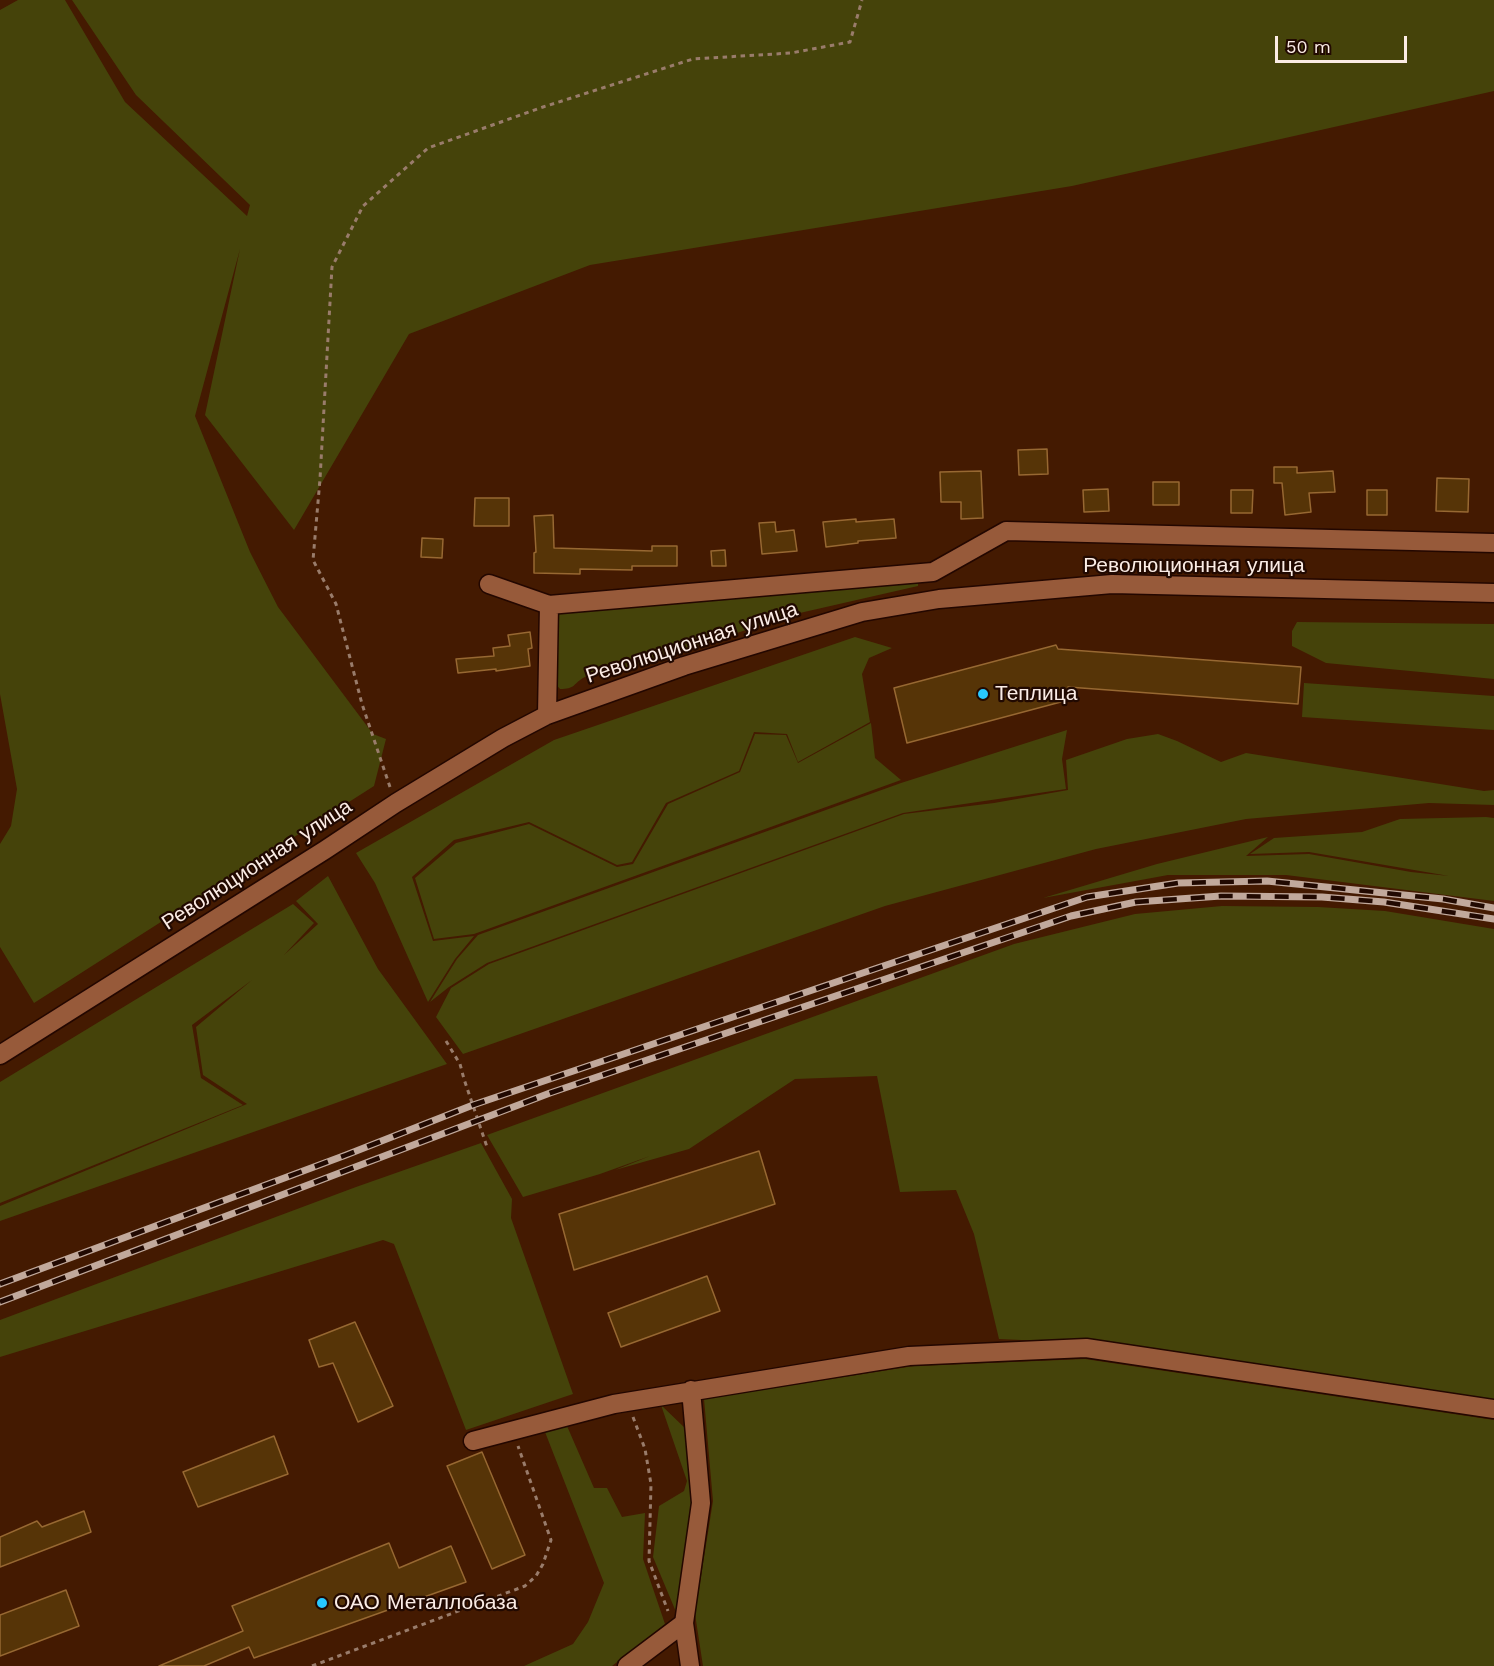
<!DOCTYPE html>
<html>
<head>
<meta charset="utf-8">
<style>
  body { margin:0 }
  #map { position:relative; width:1494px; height:1666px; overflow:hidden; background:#441a01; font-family:"Work Sans",sans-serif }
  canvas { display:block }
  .scale { position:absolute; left:1275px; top:36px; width:132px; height:27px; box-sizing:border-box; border:3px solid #fbece5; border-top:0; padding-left:8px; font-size:18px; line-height:21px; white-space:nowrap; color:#fbece5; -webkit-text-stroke:4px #210901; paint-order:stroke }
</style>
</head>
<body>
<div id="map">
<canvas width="1494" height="1666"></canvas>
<div class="scale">50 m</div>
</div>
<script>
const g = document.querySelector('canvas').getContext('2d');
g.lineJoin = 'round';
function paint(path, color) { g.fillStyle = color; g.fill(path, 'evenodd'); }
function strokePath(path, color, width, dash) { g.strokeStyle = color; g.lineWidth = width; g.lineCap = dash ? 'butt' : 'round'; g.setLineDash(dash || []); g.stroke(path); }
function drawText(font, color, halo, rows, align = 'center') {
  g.font = font + ' "Work Sans",sans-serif'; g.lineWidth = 4.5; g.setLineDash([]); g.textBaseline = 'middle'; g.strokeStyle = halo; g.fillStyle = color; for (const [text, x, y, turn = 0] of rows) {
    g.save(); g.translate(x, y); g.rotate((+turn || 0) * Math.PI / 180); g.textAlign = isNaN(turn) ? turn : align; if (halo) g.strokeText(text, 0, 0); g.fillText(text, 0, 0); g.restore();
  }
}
paint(new Path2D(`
  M18,0h47l60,102 122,114 3,-11 -114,-110 -64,-95h1422v91l-422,95 -482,79 -181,69 -115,196 -89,-115 35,-166 -45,167 55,136 28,55 95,127 13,5 -12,47 -340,217 -34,-56v-103l11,-18 6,-37 -17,-95v-684z
  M914,581l4,2v3l-127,29 -90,30 -98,30c-7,0 -14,-1 -20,3 -11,7 -8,11 -23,11l-6,-7 1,-70z
  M1297,622l197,2v55l-168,-16 -34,-17v-15z
  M855,637l37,11 -23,10 -7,16 8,48 -72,40 -11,-28 -33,-2 -15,39 -73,32 -34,59 -15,3 -88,-43 -75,18 -42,37 21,64 41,-5 -19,23 -27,43 -53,-119 -19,-30 198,-113z
  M1304,683l190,13v34l-192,-13z
  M871,723l4,35 26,22 -427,154 -40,5 -19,-61 41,-35 73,-19 88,43 16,-3 35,-60 72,-32 15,-38 31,1 12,28z
  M1067,730l-5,29 4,30 -163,24 -416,150 -38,24 -19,15 27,-43 21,-24 423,-152z
  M1158,734l19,7 44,21 25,-9 238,38 10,-1v15l-65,-2 -183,16 -150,30 -211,57 -422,148 -27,-37 15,-29 38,-24 415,-150 90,-11 74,-13 -2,-30 61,-21z
  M1486,817l8,1v83l-208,-26h-118l-125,23 114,-34 111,-27 -22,19 63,-2 102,18 38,4 -140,-24 -59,2 24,-16 88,-6 38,-13z
  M328,876l50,93 69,95 -447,157v-15l247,-102 -44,-29 -7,-48 56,-47 -60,45 9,53 42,27 -243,98v-121l293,-178 21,19 -30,32 34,-31 -22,-23z
  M1222,906l96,1 67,4 109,18v475l-428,-62 -67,-3 -25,-105 -18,-44 -56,2 -23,-116 -82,3 -106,70 -74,21 35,-14 -50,18 -77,23 -36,-62 527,-191 121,-30z
  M481,1143l31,56 -1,19 62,176 -107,36 -72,-186 -11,-4 -383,117v-37l356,-133z
  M1085,1359l409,61v246h-791l-8,-52 18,-113 -9,-102 210,-33z
  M661,1405l25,24 6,69 -13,121 -26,-62 6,-51 25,-15 3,-10z
  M567,1426l27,62h13l15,29 23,-4 -2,46 22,65 -53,42h-88l49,-22 15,-22 16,-39 -59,-151z`), '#45430a');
const building = new Path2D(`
  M1047,449l1,25 -29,1 -1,-25z
  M1274,467h23v6l36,-2 2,21 -26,1 2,19 -26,3 -3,-32h-8z
  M981,471l2,47 -22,1v-17h-20l-1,-30z
  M1437,478l32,1 -1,33 -32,-1z
  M1153,482h26v23h-26z
  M1108,489l1,22 -25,1 -1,-22z
  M1231,490h22l-1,23h-21z
  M1367,490h20v25h-20z
  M475,498h34v28h-35z
  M553,515l1,33 98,3v-5h25v20h-45v4l-52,-1v5l-46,-1v-20l2,-1 -2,-36z
  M856,519v3l38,-3 2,19 -38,3v2l-32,4 -3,-25z
  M775,522l1,10 18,-2 3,21 -35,3 -3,-31z
  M422,538l21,1 -1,19 -21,-1z
  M725,550l1,16h-14l-1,-15z
  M530,632l2,16 -4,1 2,17 -34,5v-2l-38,4 -2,-14 38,-3 -1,-8 17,-2 -2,-11z
  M1056,645l2,4 243,18 -3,37 -230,-17 4,12 -165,44 -13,-55z
  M759,1151l16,53 -201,66 -15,-56z
  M707,1276l13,35 -99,36 -13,-34z
  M355,1322l38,84 -35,16 -25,-59 -14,4 -10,-27z
  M274,1436l14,38 -90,33 -15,-35z
  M482,1452l43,103 -33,14 -45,-103z
  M84,1511l7,21 -91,35v-30l37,-16 5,6z
  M389,1543l10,25 52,-22 15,36 -212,76 -5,-11 -45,19h-45l84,-35 -11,-25z
  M66,1590l13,36 -79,30v-41z`);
paint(building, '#563407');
strokePath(building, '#976832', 1.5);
const minor = new Path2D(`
  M489,584l60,21
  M547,715l2,-110 384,-33 73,-41 488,12
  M0,1055l325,-205 71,-47 107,-65 44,-23 137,-49 178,-54 77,-13 173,-15 382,9
  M473,1441l141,-37 295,-48 177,-8 408,61
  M627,1666l57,-43
  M690,1666l-6,-43 17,-120 -10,-113`);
strokePath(minor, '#230700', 21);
strokePath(new Path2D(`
  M390,787l-28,-83 -26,-100 -23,-44 7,-81 12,-212 31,-61 65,-58 115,-41 150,-48 98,-6 59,-11 12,-42
  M446,1041l14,23 4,15 23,68
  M633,1417l12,32 6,35 -2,77 19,50
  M312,1666l213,-80 11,-10 7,-12 8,-24 -33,-94`), '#997c6b', 3, [4.5, 4.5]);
strokePath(minor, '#975a3a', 18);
const rail = new Path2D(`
  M0,1284l346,-129 127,-50 614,-208 91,-14 89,-2 176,18 51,9
  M0,1302l550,-209 521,-177 65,-14 85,-6 101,1 62,5 110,17`);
strokePath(rail, '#c1a99c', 7);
strokePath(rail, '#210901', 4.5, [14]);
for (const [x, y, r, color] of [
  [983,694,6,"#28c8ff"],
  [322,1603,6,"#28c8ff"]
]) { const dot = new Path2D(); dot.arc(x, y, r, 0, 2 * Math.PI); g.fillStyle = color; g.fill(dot); strokePath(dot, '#210901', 2); }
drawText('21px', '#fbece5', '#210901', [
  ["Революционная улица",1194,566],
  ["Революционная улица",692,643,-18],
  ["Революционная улица",257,865,-33]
]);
drawText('21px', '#fbece5', '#210901', [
  ["Теплица",995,694],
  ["ОАО Металлобаза",334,1603]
], 'left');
</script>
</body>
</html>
